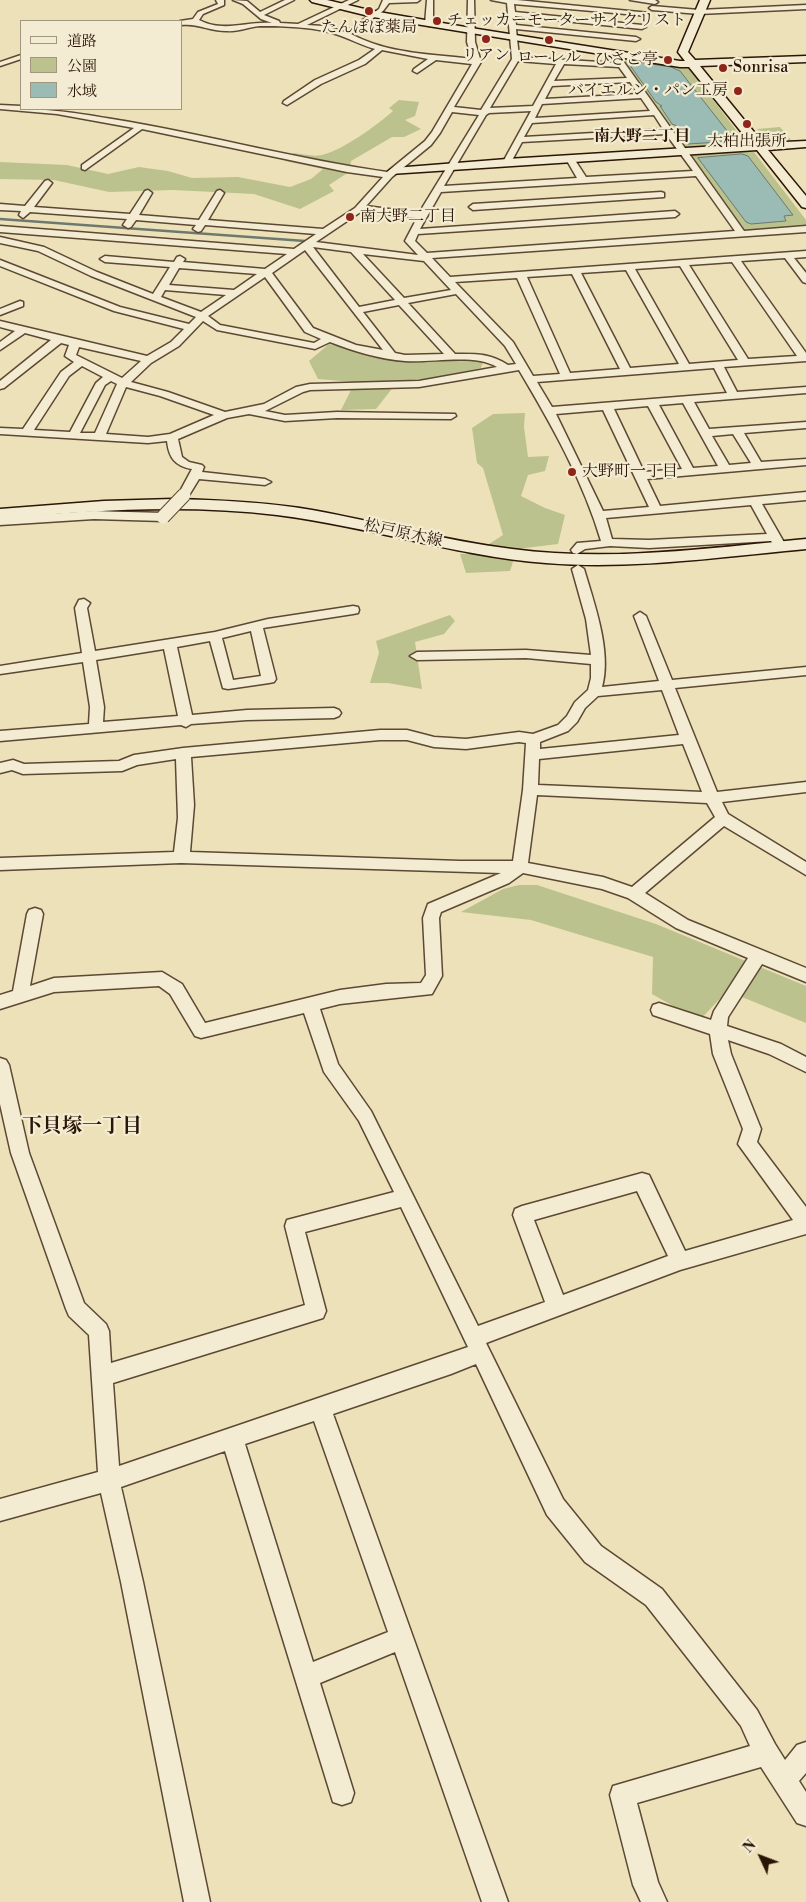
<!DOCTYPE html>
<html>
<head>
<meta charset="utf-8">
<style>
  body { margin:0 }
  #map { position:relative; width:806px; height:1902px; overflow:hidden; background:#ede1b9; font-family:"Libre Bodoni","Noto Serif JP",serif }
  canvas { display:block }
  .legend { position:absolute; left:20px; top:20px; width:162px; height:90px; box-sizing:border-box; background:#f3ecd2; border:1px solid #a39680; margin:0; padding:6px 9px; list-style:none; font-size:15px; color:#2b1506 }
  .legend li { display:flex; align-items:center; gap:10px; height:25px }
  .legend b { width:25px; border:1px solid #a39680 }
  .north { position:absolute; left:736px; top:1832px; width:50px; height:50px; -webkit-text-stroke:4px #f3ecd2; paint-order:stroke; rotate:313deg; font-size:14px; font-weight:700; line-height:20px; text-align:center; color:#2b1506 }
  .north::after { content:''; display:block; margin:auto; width:18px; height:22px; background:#2b1506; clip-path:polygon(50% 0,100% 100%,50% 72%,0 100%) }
</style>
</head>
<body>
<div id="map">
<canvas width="806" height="1902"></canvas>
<ul class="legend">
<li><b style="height:6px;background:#f3ecd2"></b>道路</li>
<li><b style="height:14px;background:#bcc28d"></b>公園</li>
<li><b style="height:14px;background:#9abcb4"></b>水域</li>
</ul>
<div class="north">N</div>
</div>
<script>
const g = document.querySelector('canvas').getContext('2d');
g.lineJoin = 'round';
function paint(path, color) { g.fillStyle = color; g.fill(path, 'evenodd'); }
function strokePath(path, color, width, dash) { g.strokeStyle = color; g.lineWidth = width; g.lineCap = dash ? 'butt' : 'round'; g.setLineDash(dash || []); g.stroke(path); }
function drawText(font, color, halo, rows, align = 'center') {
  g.font = font + ' "Libre Bodoni","Noto Serif JP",serif'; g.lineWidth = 4.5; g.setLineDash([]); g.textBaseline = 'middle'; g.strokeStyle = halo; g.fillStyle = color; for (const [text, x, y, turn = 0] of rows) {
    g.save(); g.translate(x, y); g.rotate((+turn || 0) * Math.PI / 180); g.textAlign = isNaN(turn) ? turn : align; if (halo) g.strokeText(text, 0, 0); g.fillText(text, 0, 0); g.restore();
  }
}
paint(new Path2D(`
  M621,57l68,11 56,74 -4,3 -58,3 -64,-90z
  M399,100l20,2 -4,14 -10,4 16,9 -17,8h-12l-41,24 -2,11 -20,13 5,6 -34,18 -46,-15 -81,-4 -64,2 -55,-12 -54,-1v-17l67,3 41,9 31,-7 29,4 24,7 46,-1 52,10 21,-8 12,-10 -38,-8 9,-8c8,1 20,4 28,2 21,-5 54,-29 71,-44l-4,-3z
  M780,127l11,13c-18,1 -21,3 -34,-11z
  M745,151l9,1 52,68v5l-3,2 -58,4 -56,-76z
  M329,344l46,11 45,5 63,2 -2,6 -54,11 -29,2 -22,28 -35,1 14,-28 -37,-3 -9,-18z
  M525,413l-1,14 4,30 21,-1 -4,15 -17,4 -7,21 24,12 20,7 -7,29 -41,5 -7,22 -44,2 -6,-19 20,-1 9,-9 14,-9 -20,-67 -6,-5 -5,-35 21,-14z
  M450,615l5,6 -11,13 -29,8 7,47 -34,-6h-18l9,-30 -3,-12z
  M519,885h18l119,39 150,62v37l-79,-32 -28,30 -47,-27 1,-37 -122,-37 -70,-8 42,-23z`), '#bcc28d');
const water = new Path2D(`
  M632,61l39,6 9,4 55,70 -47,3 -11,-14v-4l-5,-2 -12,-18h2l-6,-4 -27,-38z
  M742,154l6,2 45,59 -9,1 2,5 -35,3 -5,-2 -48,-64z`);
paint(water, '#9abcb4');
strokePath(water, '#6e796e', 1);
strokePath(new Path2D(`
  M0,219l305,22`), '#6e796e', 2.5);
const street = new Path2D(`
  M216,0h8v5l-21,9 -4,6c25,13 47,1 73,3l-11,-4 -18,-15 -10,-4 14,1 13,11 25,-12h9l-30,15 15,6 1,2 18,1 51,-24h9l-51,25 16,1 22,6 34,-23 4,-9h37l-3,2 -28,1 -6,8 -32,23c37,20 81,20 121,25l-5,-17 1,-42h6l1,42 6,20 -27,45 27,3 31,-51 -5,-56 -16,-3h26l133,13v2l-2,1 -134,-12 1,8 127,13 4,2 -4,2 -127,-13 1,9 120,12 4,2 -4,2 -120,-12 3,28 97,6 -7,-10 7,-2 128,180 62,-5v6l-374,26 18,19 356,-26v6l-12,1 12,15v10l-3,-1 -18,-24 -44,3 65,92v8l-82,6 13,25 69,-5v6l-112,9 15,27 97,-7v6l-62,5 17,29 45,-3v6l-159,14 13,27 146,-14v8l-44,4 23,40 -2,3h-8l-4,-6 -122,7 -39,-2 -25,3 -8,5 -4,-1 -2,-3 6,-7 24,-2c-18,-61 -50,-117 -82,-171l-100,17 -109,3 -7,2 -38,19 20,4 52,-3 118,2 1,2 -5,3 -114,-1 -52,3 -36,-7 -22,4 -49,21 4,18 7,5 13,3 2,2 -2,5 63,7 6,3 -6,3 -66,-6 -11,18 -4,2 -6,-4 14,-26c-17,-3 -23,-11 -25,-28l-19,2 -148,-9v-6l23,1 38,-57 13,-10 -9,-6 4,-11 -8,-2 -57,45 -4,1v-8l51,-41 -26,-7 -25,17v-8l15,-11 -15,-4v-6l147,35 24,-14 13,-13 -70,-18 -114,-45v-6l120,47 69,17 7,-7 -105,-41 -53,-25 -38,-8v-6l44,10 53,25 56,22 17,-27 -65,-5 -5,-3 5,-3 69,6 3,-5 3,-1 5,3 -2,3 82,7 22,-15 -287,-22v-6l294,23 22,-15 -111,-9 -4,6 -3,1 -5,-3 3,-4 -60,-5 -5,7 -3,1 -5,-3 4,-6 -97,-7 -7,6 -4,-3 2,-4 -21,-1v-6l25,2 20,-25 3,-1 4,3 -18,24 96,7 15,-23 3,-1 4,3 -13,22 60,5 18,-29 3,-1 4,3 -16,27 115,9 32,-21 28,-31 -36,-5 -205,-43 -57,41 -3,-1v-4l52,-37 -77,-14 -57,-5v-4l21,1v3c37,0 73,7 109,13 86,15 171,38 257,50l38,-31 7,-9 40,-68 -36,-4 -19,13 -4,-2 1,-2 14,-10 -46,-9 -17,14 -44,20 -34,21 -4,-2 1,-2 31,-21 44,-20 16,-11c-18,-5 -33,-15 -51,-18 -16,-4 -47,-5 -64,-5 -12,1 -22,6 -34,5 -17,0 -28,-8 -45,-6v-4h-1l13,-2 5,-7 20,-8zM518,61l38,3 -23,42 -43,2zM564,64l55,3 8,11 -73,3zM630,82l8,12 -93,5 7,-13zM641,98l9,13 -115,7 7,-14zM531,111l-28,51 1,2h6l12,-22 144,-8 27,37 -107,6 -13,-20 -3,-1 -4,3 11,19 -133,8 42,-71 3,-2zM452,112l27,3 -60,98 -53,-7 26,-29 39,-32 9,-12zM654,115l9,14 -139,8 8,-14zM696,176l39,55 -308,22 -12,-12 3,-7 257,-17 4,-3 -4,-3 -255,18 21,-37zM362,211l55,7 -12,23 13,14 -102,-13zM313,247l38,5 44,48 -36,7zM305,250l78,100 -27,-5 -43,-17 -41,-55zM363,254l61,7 27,29 -47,8zM732,262l65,94 -49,3 -59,-94zM680,266l58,94 -49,4 -54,-95zM179,268l78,6 -23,16 -65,-5zM626,270l53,94 -49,4 -49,-95zM572,274l48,95 -50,4 -43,-96zM265,277l40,55 16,7 -7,4 -94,-18 -12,-9zM517,278l43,96 -27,2 -20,-34 -58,-60zM165,290l61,5 -25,17 -40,-15zM456,294l49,52 11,18 -8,1c-19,-12 -31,-11 -53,-11l-47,-51zM399,305l45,49 -39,1 -10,-2 -32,-41zM203,321l14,9 98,19 15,-7c23,9 50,17 75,19 27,2 70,-8 92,6l-78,14 -109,3 -14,3 -32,17 -39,8 -57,-20 -37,-10 20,-19 28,-17zM79,347l62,14 -19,17 -46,-23zM82,366l21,11 -7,6 -26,49 -36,-2 35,-54zM714,368l13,25 -175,14 -15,-25zM111,381l6,3 -22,49h-15l25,-48zM126,387l34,9 54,19 -44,19 -22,3 -42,-3zM683,403l35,63 -25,2 -34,-63zM648,406l34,63 -38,3 -30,-63zM603,410l46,97 -46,4 -47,-97zM733,434l18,29 -22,2 -17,-29zM751,505l16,29 -118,6 -37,-1 -6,-21z
  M427,0h6v24l-4,2 -4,-2z
  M630,0h25l3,2 -3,2z
  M806,5v4l-107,5 -47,-4 -3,-2 3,-2 47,4z
  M21,55v4l-21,7v-4z
  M661,192l3,1v4l-191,13 -4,-3 4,-3z
  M20,301l3,1v4l-23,9v-6z
  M94,511l69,2 6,4 -6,4 -69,-2 -94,6v-8z
  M578,565l6,4c10,34 28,83 18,118l57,-6 -25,-65 6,-4 6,4 26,64 134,-13v8l-131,13 42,104 89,-10v10l-84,10 6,12 78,48v13l-82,-49 -79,67 43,27 118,48v14l-44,-18 -34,53 -1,9 54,18 25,13v15l-37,-18 -41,-14 3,14 30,75 -4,13 49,65v27l-126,36 -194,73 77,156 38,47 61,43 95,121 18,34 10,16 12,-15 9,-3v31l-7,8 7,11v34l-9,-3 -36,-56 -124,36 21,79 9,20h-26l-8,-17 -23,-90 3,-9 137,-40 -9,-20 -95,-121 -61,-43 -38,-47 -71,-151 -25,10 -118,40 175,488h-26l-87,-250 -75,31 34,110 -3,9 -9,3 -9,-3 -108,-351 -104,36 22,95 67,320h-26l-63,-320 -20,-89 -101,28v-22l98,-27 -9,-137 -20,-19 -3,-7 -55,-156 -11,-49v-46l6,2 3,5 20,88 55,150 22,21 3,7 2,32 194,-58 -20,-79 2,-6 107,-28 -35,-71 -35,-49 -20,-59 -103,25 -6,-2 -25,-42 -11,-8 -105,6 -54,17v-14l13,-4 14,-77 2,-4 6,-2 6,2 2,4 -13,72 24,-8 108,-6 20,12 23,39 135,-33 46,-6 35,-1 5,-8 -3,-57 5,-14 73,-31 -320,-10 -181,7v-12l174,-6 4,-34 -2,-59 -39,6 -15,6 -99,3 -11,-4 -12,3v-10l13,-3 11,4 95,-3 15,-6 49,-7 197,-18h27l27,7 32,2 53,-7 14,2 25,-9 9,-9 8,-14 13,-12 3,-12v-14l-65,-6 -109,2 -7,-4 7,-4 109,-2 65,5 -5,-36 -14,-50zM662,690l17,45 -139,14v-7l28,-11 9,-9 8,-14 13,-12zM380,740h27l27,7 32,2 53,-7 7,1 -3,47 -10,71h-53l-270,-9 4,-47 -3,-48zM683,744l19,48 -164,-7 1,-26zM537,795l170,8 8,14 -83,70 -29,-10 -75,-14zM523,873l79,16 26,9 48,30 72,30 -34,53 -3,9 -52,-17 -6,2 -2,5 2,5 57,19 3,20 30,75 -5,15 55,76 -108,31 -36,-76 -7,-2 -120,33 -7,3 -2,6 32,87 -67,24 -107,-215 -33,-47 -18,-55 20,-5 92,-10 10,-18 -3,-58 2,-6 68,-29zM637,1191l31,65 -105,39 -29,-75zM401,1207l67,140 -349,119 -6,-83 210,-65 3,-7 -21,-79zM314,1421l74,211 -75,30 -68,-218z
  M84,599l6,4 -3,5 8,43 120,-19 53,-13 85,-13 5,1 1,3 -1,3 -5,1 -90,14 13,51 -2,3 -5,1 -41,6 -5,-1 -13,-47 -33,6 15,68 55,-5 87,-2 5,2 2,3 -2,3 -5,2 -87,2 -56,4 -5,3 -5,-2 -181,16v-10l89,-7 1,-17 -7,-45 -83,12v-8l82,-13 -7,-45 4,-8zM251,631l10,45 -28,4 -11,-42zM164,649l14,67 -75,6 1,-15 -8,-47z`);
const secondary = new Path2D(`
  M310,0h17l46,11 98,17 209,33h5l-7,-9 22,-52h10l-22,52 7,8 111,-4v6l-106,4 63,77 43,-2v6l-38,3 38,46v12l-4,-1 -45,-57 -367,24 -2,-2 2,-2 4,-2 113,-9 244,-15 -62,-77h-9l-307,-50 -61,-15z
  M173,499c47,1 93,3 139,11 67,12 133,31 200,39 98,13 197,-1 294,-10v10c-86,8 -174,21 -260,14 -91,-7 -179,-37 -269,-48 -92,-11 -185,-5 -277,4v-10l104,-8z`);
strokePath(street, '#5c4833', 3);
strokePath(secondary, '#2b1506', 3);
paint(street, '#f3ecd2');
paint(secondary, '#f3ecd2');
const streetBridge = new Path2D(`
  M163,517l21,-22`);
strokePath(streetBridge, '#5c4833', 15, []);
strokePath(streetBridge, '#f3ecd2', 13);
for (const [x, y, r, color] of [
  [369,11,5,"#8f2418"],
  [437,21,5,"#8f2418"],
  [486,39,5,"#8f2418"],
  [549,40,5,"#8f2418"],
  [668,60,5,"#8f2418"],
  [723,68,5,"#8f2418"],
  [738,91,5,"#8f2418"],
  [747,124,5,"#8f2418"],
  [350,217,5,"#8f2418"],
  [572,472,5,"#8f2418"]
]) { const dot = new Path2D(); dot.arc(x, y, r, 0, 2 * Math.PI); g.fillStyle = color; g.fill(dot); strokePath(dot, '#f3ecd2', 2); }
drawText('16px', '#2b1506', '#f3ecd2', [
  ["チェッカーモーターサイクリスト",447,21],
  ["たんぽぽ薬局",369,28,"center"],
  ["リアン",486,56,"center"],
  ["ローレル",549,58,"center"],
  ["ひさご亭",658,60,"right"],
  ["Sonrisa",733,68],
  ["バイエルン・パン工房",728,91,"right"],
  ["大柏出張所",747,142,"center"],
  ["南大野二丁目",360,217],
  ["大野町一丁目",582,472]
], 'left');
drawText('bold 16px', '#2b1506', '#f3ecd2', [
  ["南大野二丁目",642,137]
]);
drawText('16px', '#2b1506', '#f3ecd2', [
  ["松戸原木線",403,534,12]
]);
drawText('bold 20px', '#2b1506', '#f3ecd2', [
  ["下貝塚一丁目",82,1127]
]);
</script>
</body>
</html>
